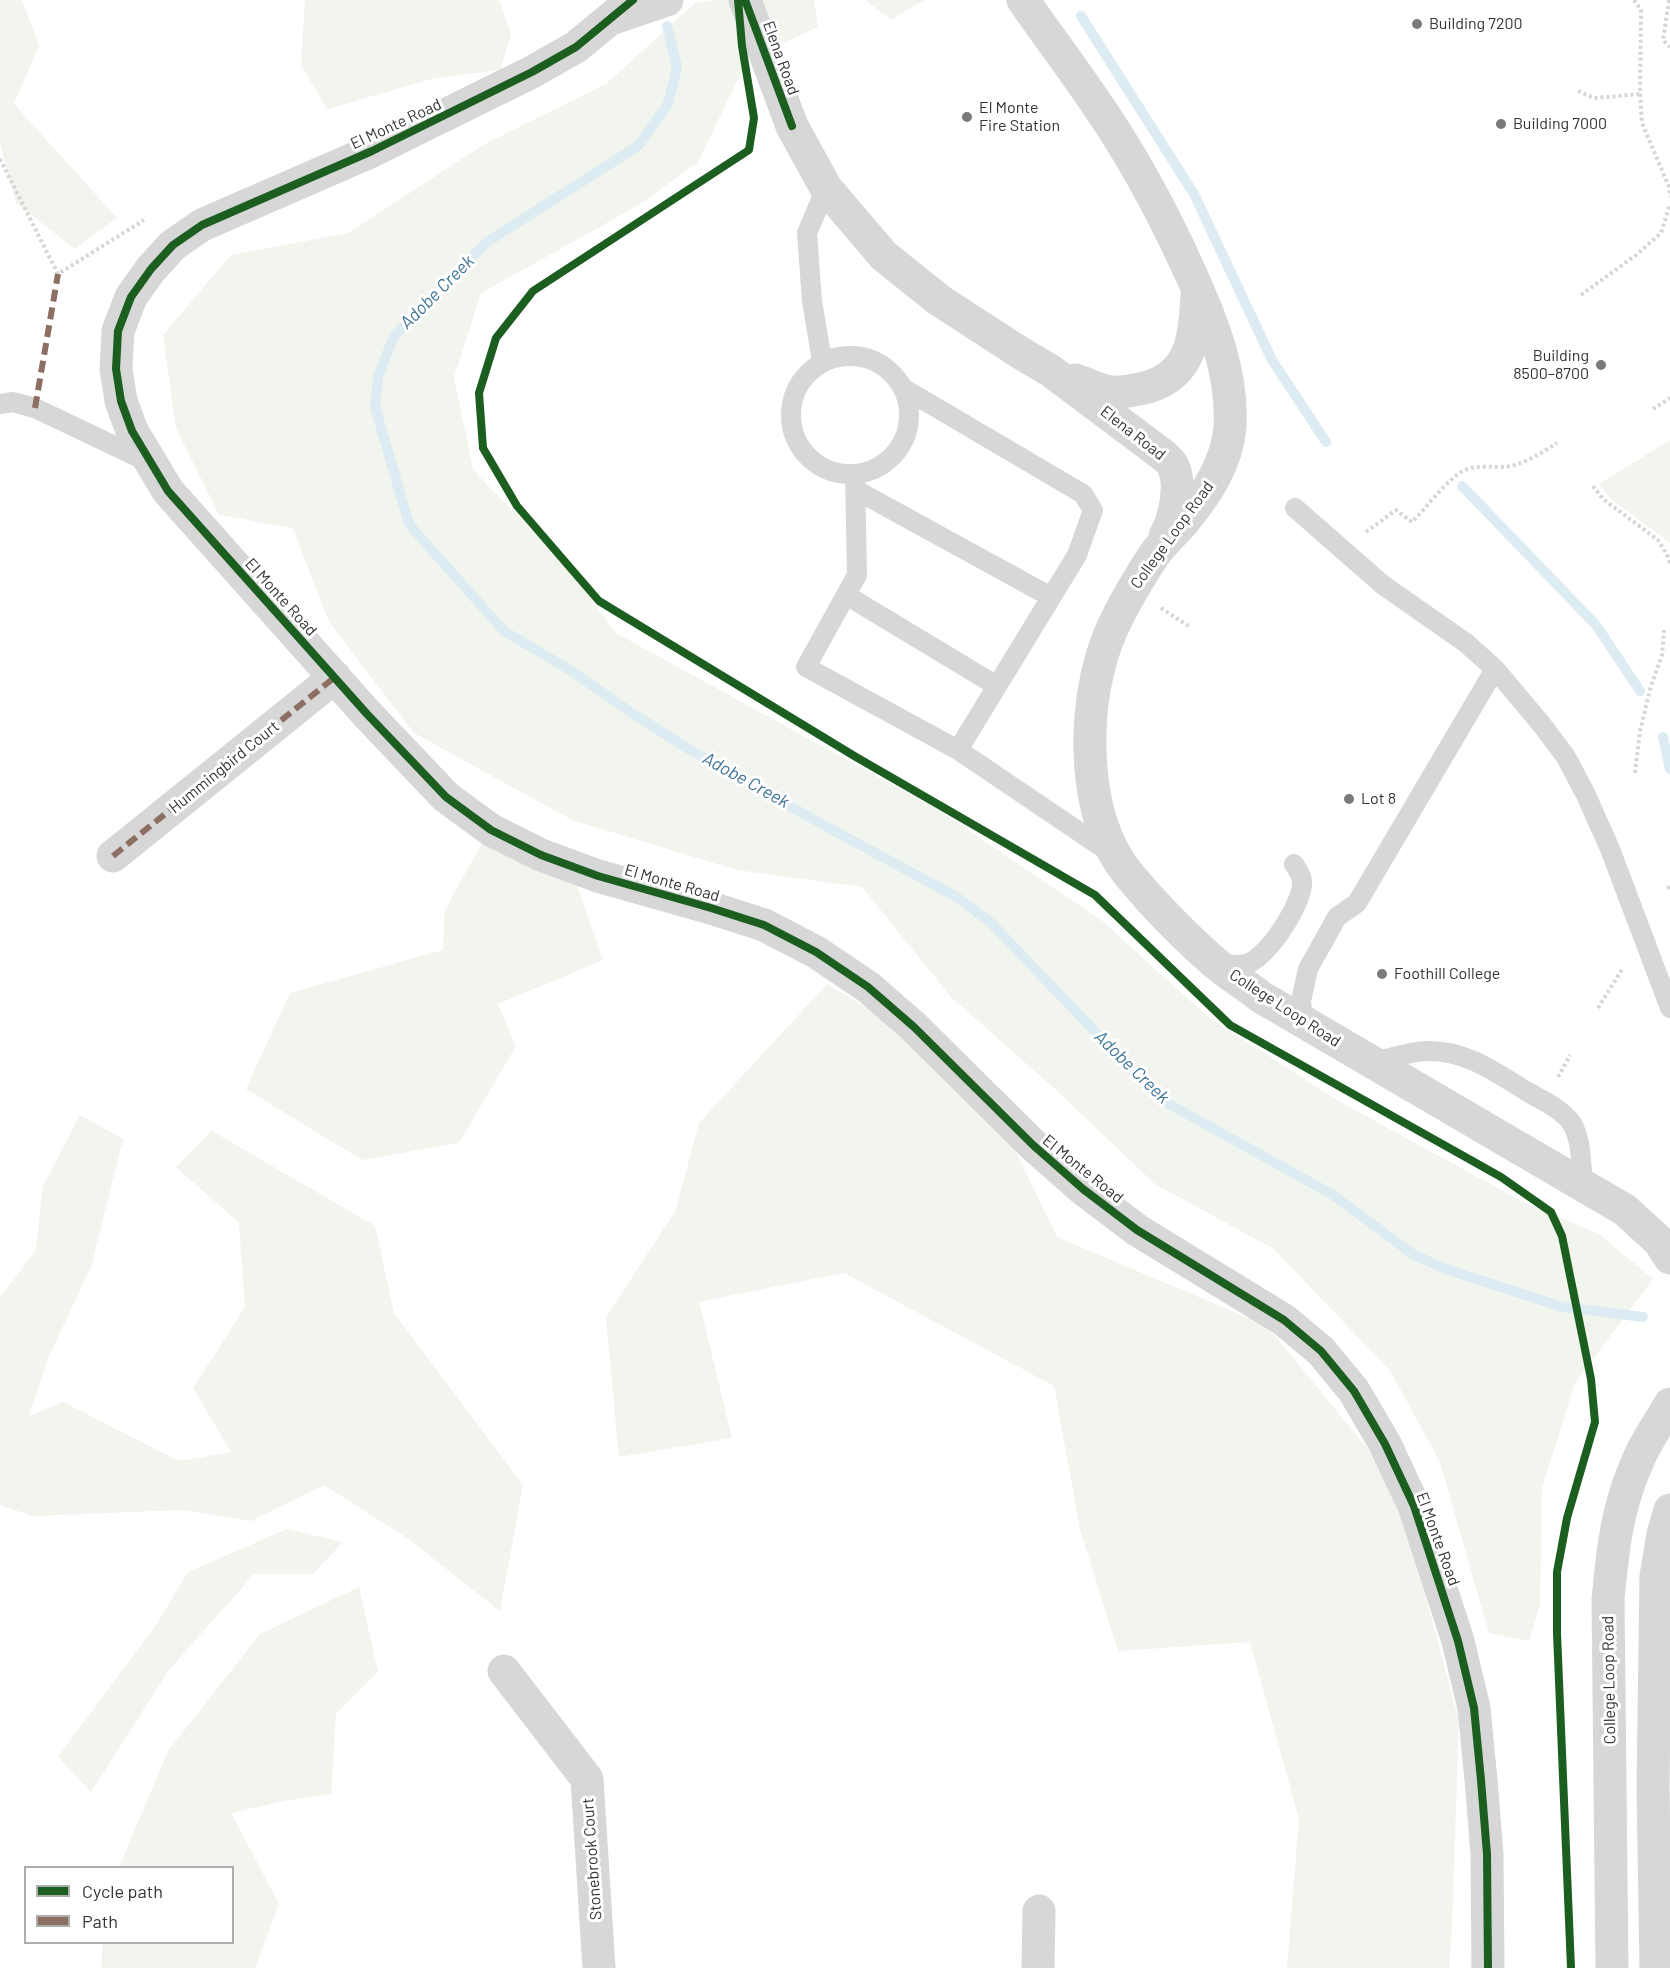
<!DOCTYPE html>
<html>
<head>
<meta charset="utf-8">
<style>
  body { margin:0 }
  #map { position:relative; width:1670px; height:1968px; overflow:hidden; background:#fff; font-family:Barlow,sans-serif }
  canvas { display:block }
  .legend { position:absolute; left:24px; top:1866px; width:210px; height:78px; box-sizing:border-box; background:#fff; border:2px solid #adadad; margin:0; padding:8px 10px; list-style:none; font-size:18px; color:#333 }
  .legend li { display:flex; align-items:center; gap:12px; height:30px }
  .legend b { width:30px; border:2px solid #adadad }
</style>
</head>
<body>
<div id="map">
<canvas width="1670" height="1968"></canvas>
<ul class="legend">
<li><b style="height:8px;background:#1b5e20"></b>Cycle path</li>
<li><b style="height:8px;background:#8d6e63"></b>Path</li>
</ul>
</div>
<script>
const g = document.querySelector('canvas').getContext('2d');
g.lineJoin = 'round';
function paint(path, color) { g.fillStyle = color; g.fill(path, 'evenodd'); }
function strokePath(path, color, width, dash) { g.strokeStyle = color; g.lineWidth = width; g.lineCap = dash ? 'butt' : 'round'; g.setLineDash(dash || []); g.stroke(path); }
function drawText(font, color, halo, rows, align = 'center') {
  g.font = font + ' Barlow,sans-serif'; g.lineWidth = 6; g.setLineDash([]); g.textBaseline = 'middle'; g.strokeStyle = halo; g.fillStyle = color; for (const [text, x, y, turn = 0] of rows) {
    g.save(); g.translate(x, y); g.rotate((+turn || 0) * Math.PI / 180); g.textAlign = isNaN(turn) ? turn : align; if (halo) g.strokeText(text, 0, 0); g.fillText(text, 0, 0); g.restore();
  }
}
paint(new Path2D(`
  M0,0h22l17,46 -25,58 103,114 -42,31 -59,-46 -16,-60z
  M305,0h194l12,34 -11,36 -65,8 -108,31 -26,-44z
  M714,0h100l4,27 -71,33 -49,102 -59,43 -158,88 -27,84 19,93 93,96 50,67 324,178 161,109 106,96 130,84 186,102 76,32 54,45 -78,104 -33,105 -2,116 -11,37 -40,-8 -49,-171 -49,-90 -117,-123 -119,-65 -99,-94 -105,-93 -89,-110 -125,-17 -165,-50 -158,-87 -85,-111 -36,-94 -74,-13 -43,-87 -13,-93 68,-80 117,-22 135,-88 123,-61 89,-81z
  M865,0h59l-33,20z
  M1670,440v103l-59,-44 -12,-15z
  M483,841l87,25 33,94 -105,44 18,42 -57,97 -97,17 -116,-71 44,-96 153,-43 2,-40z
  M827,984l152,91 78,162 210,89 128,156 64,238 -7,205 -3,43h-162l12,-149 -49,-177 -132,9 -38,-122 -26,-143 -210,-113 -145,29 33,136 -113,19 -13,-140 70,-107 23,-87z
  M80,1115l43,24 -32,128 -43,91 -19,58 34,-14 116,59 52,-9 -38,-64 52,-81 -6,-84 -63,-56 36,-36 163,95 19,87 129,172 -23,126 -93,-73 -83,-53 -73,36 -68,-11 -151,6 -32,-11v-207l36,-48 7,-64z
  M287,1529l56,13 -30,32h-59l-86,97 -77,121 -33,-35 98,-132 32,-53z
  M359,1587l19,85 -42,42 -5,80 -47,7 -53,12 48,91 -24,64h-154l2,-25 129,-1v-74l-113,-1 49,-116 92,-117z`), '#f1f5ed');
strokePath(new Path2D(`
  M1081,16l113,178 78,166 54,82
  M667,26l10,41 -9,37 -30,42 -151,96 -93,94 -16,41 -3,30 33,114 5,8 91,102 66,39 59,41 61,39 137,77 128,69 34,25 171,178 173,96 81,60 34,15 115,37 80,10
  M1462,486l134,139 44,66
  M1663,737l7,32`), '#ddebf3', 10);
strokePath(new Path2D(`
  M1634,0l7,10 -1,84 2,29 27,64 1,10
  M1669,0l-6,40 7,7
  M1578,91l16,7 46,-4
  M0,159l58,115 86,-54
  M1581,295l55,-40 25,-22 9,-29
  M1653,409l17,-11
  M1593,486l10,13 55,41 9,15 3,9
  M1366,532l30,-22 16,12c16,-16 31,-38 49,-50 15,-9 34,-3 50,-6 17,-4 32,-14 46,-23
  M1161,608l29,19
  M1635,773l5,-42 11,-45 11,-31 2,-25
  M1667,888l3,-1
  M1598,1008l25,-40
  M1558,1077l12,-22`), '#d6d6d6', 4, [3, 3]);
strokePath(new Path2D(`
  M791 415a59 59 0 1 1 118 0a59 59 0 1 1-118 0Z
  M822,361l-10,-60 -5,-68 19,-45
  M903,388l180,106 10,16 -16,45 -119,195
  M0,404l13,-2 22,6 111,53
  M855,474l2,101 -51,92 152,83 154,104
  M856,490l195,107
  M1295,508l88,77 83,58 29,26 47,56 24,32 20,38 24,54 60,159
  M846,595l151,91
  M1218,964c9,1 19,2 28,0 21,-5 58,-62 56,-83 0,-5 -5,-12 -8,-17
  M1303,1023l-2,-22 7,-32 29,-52 20,-14 138,-234
  M1372,1062c17,-3 36,-10 54,-11 39,-1 68,20 100,40 14,8 34,17 45,31 11,17 10,43 12,63`), '#d7d7d7', 20);
strokePath(new Path2D(`
  M745,0l47,126 34,62 58,68 55,44 80,52 32,19 112,84c3,3 8,7 10,11 9,19 2,52 -8,70
  M1023,0c32,46 67,91 96,138 27,43 50,88 71,134 22,49 43,100 40,155 -3,36 -23,66 -45,93 -10,12 -22,22 -31,35 -17,26 -33,52 -45,81 -26,65 -28,165 10,225 8,13 19,24 29,36 21,23 43,45 66,65 15,13 32,23 47,35l364,213 34,31 11,17
  M1075,380c11,3 24,11 36,12 12,1 25,-2 37,-5 44,-13 47,-51 49,-91
  M113,856l222,-179
  M504,1671l83,108 12,189
  M1038,1968l1,-57
  M1612,1968l-4,-368c5,-54 9,-94 32,-144 8,-18 20,-34 30,-52
  M1656,1968l-3,-181 3,-211 7,-42 7,-24`), '#d7d7d7', 33);
strokePath(new Path2D(`
  M633,0l-57,47 -44,25 -160,79 -170,74 -29,20 -22,24 -20,28 -13,34 -2,38 5,32 11,30 36,60 199,223 79,83 45,33 50,25 57,21 113,32 53,17 52,27 52,35 46,40 119,118 50,44 54,41 147,90 37,31 33,40 31,53 29,62 44,135 16,67 7,72 6,74 1,114
  M614,18l53,-18`), '#d7d7d7', 33);
strokePath(new Path2D(`
  M35,408l23,-134
  M113,856l222,-179`), '#8d6e63', 6, [12, 6]);
strokePath(new Path2D(`
  M633,0l-57,47 -44,25 -160,79 -170,74 -29,20 -22,24 -20,28 -13,34 -2,38 5,32 11,30 36,60 199,223 79,83 45,33 50,25 57,21 113,32 53,17 52,27 52,35 46,40 119,118 50,44 54,41 147,90 37,31 33,40 31,53 29,62 44,135 16,67 7,72 6,74 1,114
  M738,0l4,46 12,72 -5,32 -216,141 -37,47 -17,55 4,55 34,58 82,95 257,156 239,138 135,130 271,152 50,35 11,24 29,143 4,43 -28,96 -10,54v61l14,335
  M745,0l47,126`), '#1b5e20', 8);
for (const [x, y, r, color] of [
  [1417,24,6,"#7a7a7a"],
  [967,117,6,"#7a7a7a"],
  [1501,124,6,"#7a7a7a"],
  [1601,365,6,"#7a7a7a"],
  [1349,799,6,"#7a7a7a"],
  [1382,974,6,"#7a7a7a"]
]) { const dot = new Path2D(); dot.arc(x, y, r, 0, 2 * Math.PI); g.fillStyle = color; g.fill(dot); strokePath(dot, '#fff', 2); }
drawText('16px', '#333', '#fff', [
  ["Building 7200",1429,24],
  ["El Monte",979,108],
  ["Fire Station",979,126],
  ["Building 7000",1513,124],
  ["Building",1589,356,"right"],
  ["8500–8700",1589,374,"right"],
  ["Lot 8",1361,799],
  ["Foothill College",1394,974]
], 'left');
drawText('16px', '#333', '#fff', [
  ["Elena Road",781,58,70],
  ["El Monte Road",396,124,-25],
  ["Elena Road",1133,433,38],
  ["College Loop Road",1172,535,-54],
  ["El Monte Road",281,597,48],
  ["Hummingbird Court",224,767,-39],
  ["El Monte Road",672,883,16],
  ["College Loop Road",1285,1008,33],
  ["El Monte Road",1083,1169,39],
  ["El Monte Road",1438,1539,70],
  ["College Loop Road",1609,1680,-91],
  ["Stonebrook Court",592,1859,-94]
]);
drawText('italic 18px', '#3f7597', '#fff', [
  ["Adobe Creek",437,292,-45],
  ["Adobe Creek",746,780,29],
  ["Adobe Creek",1132,1067,44]
]);
</script>
</body>
</html>
